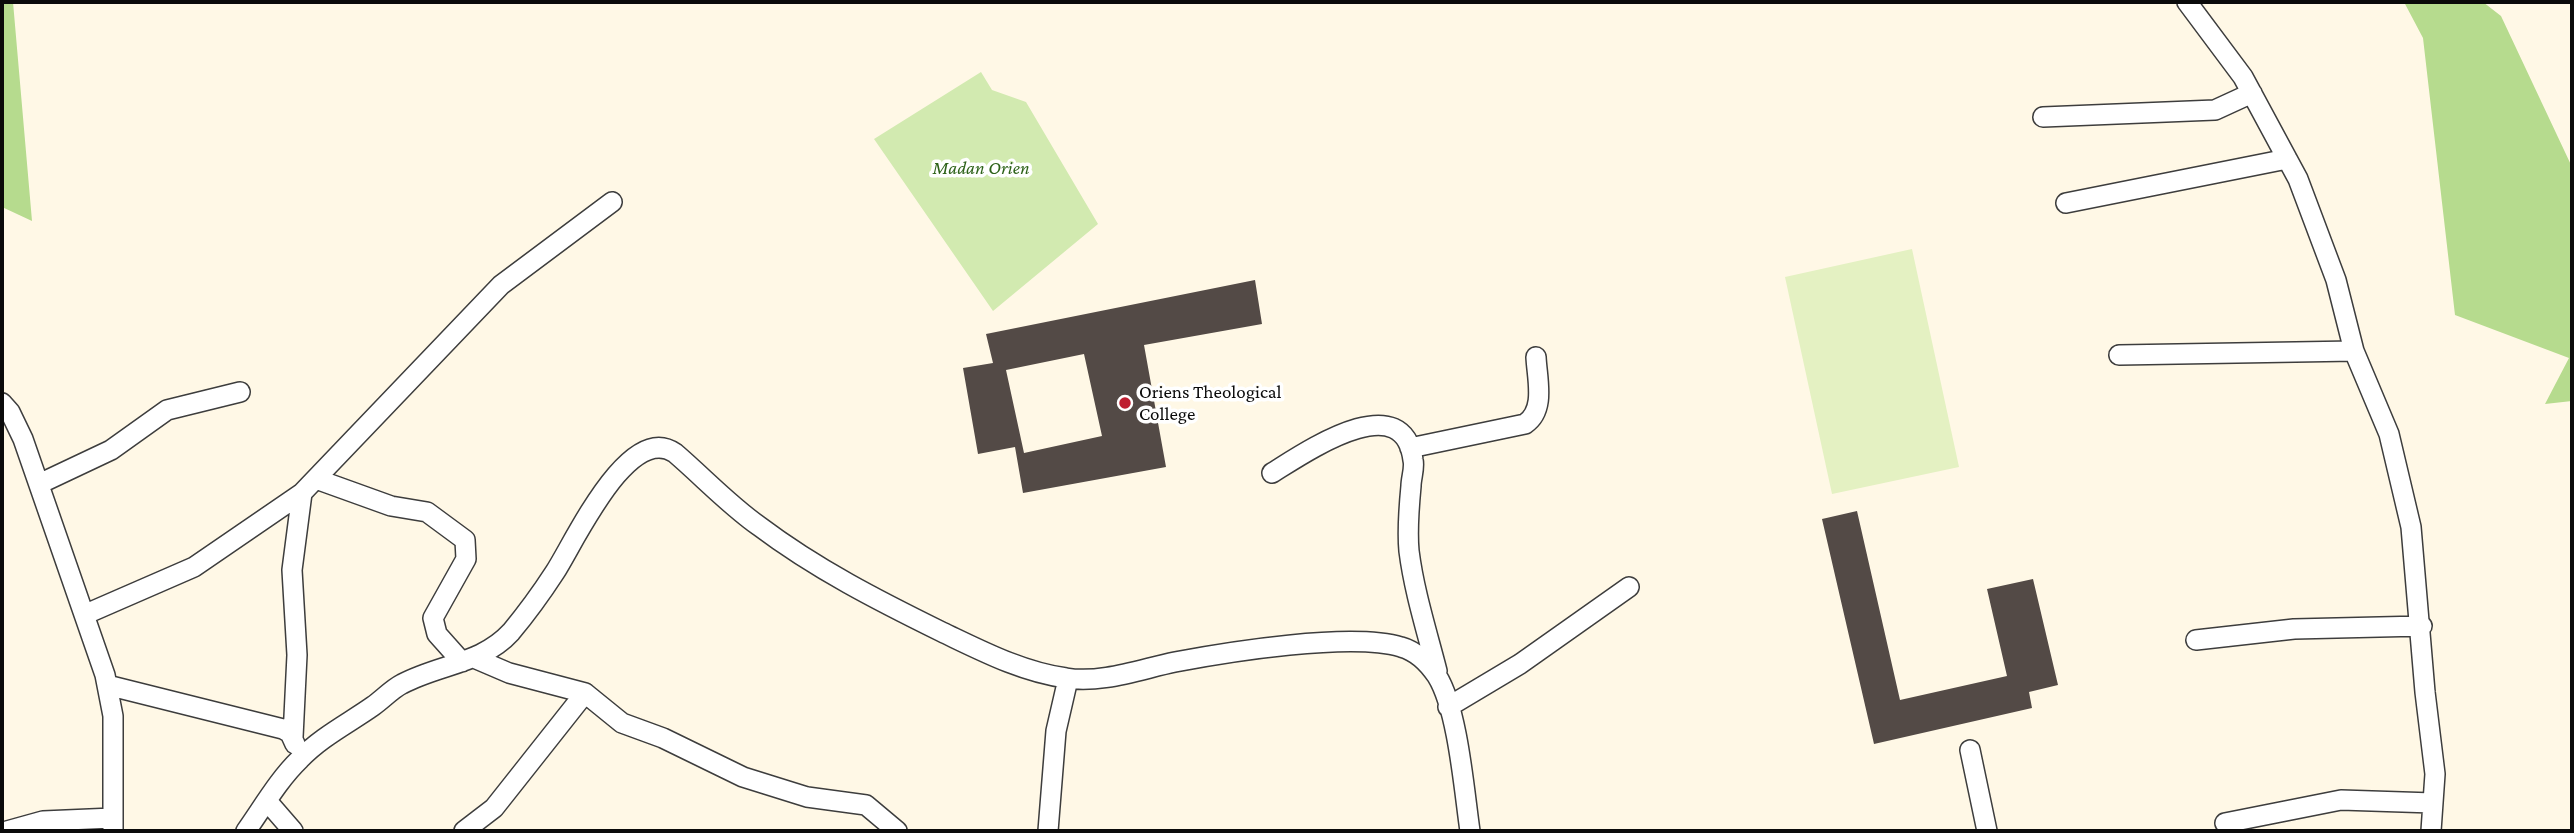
<!DOCTYPE html>
<html>
<head>
<meta charset="utf-8">
<style>
  body { margin:0 }
  #map { position:relative; width:2574px; height:833px; overflow:hidden; background:#fff8e6; font-family:"Crimson Pro",serif }
  canvas { display:block }
  .frame { position:absolute; inset:0; border:4px solid #0a0a0a; pointer-events:none }
</style>
</head>
<body>
<div id="map">
<canvas width="2574" height="833"></canvas>
<div class="frame"></div>
</div>
<script>
const g = document.querySelector('canvas').getContext('2d');
g.lineJoin = 'round';
function paint(path, color) { g.fillStyle = color; g.fill(path, 'evenodd'); }
function strokePath(path, color, width, dash) { g.strokeStyle = color; g.lineWidth = width; g.lineCap = dash ? 'butt' : 'round'; g.setLineDash(dash || []); g.stroke(path); }
function drawText(font, color, halo, rows, align = 'center') {
  g.font = font + ' "Crimson Pro",serif'; g.lineWidth = 7; g.setLineDash([]); g.textBaseline = 'middle'; g.strokeStyle = halo; g.fillStyle = color; for (const [text, x, y, turn = 0] of rows) {
    g.save(); g.translate(x, y); g.rotate((+turn || 0) * Math.PI / 180); g.textAlign = isNaN(turn) ? turn : align; if (halo) g.strokeText(text, 0, 0); g.fillText(text, 0, 0); g.restore();
  }
}
paint(new Path2D(`
  M981,72l11,18 34,12 72,122 -105,87 -119,-172z`), '#d2eab0');
paint(new Path2D(`
  M2,2h11l19,219 -30,-14z
  M2404,2h79l18,14 71,151v234l-27,3 24,-46 -114,-43 -32,-277z`), '#b6db8e');
paint(new Path2D(`
  M1912,249l47,218 -127,27 -47,-217z`), '#e4f1c2');
paint(new Path2D(`
  M1255,280l7,44 -118,21 22,122 -143,26 -8,-46 -37,7 -15,-86 30,-5 -7,-29zM1084,354l18,82 -78,17 -18,-83z
  M1857,511l43,189 107,-24 -20,-87 46,-10 25,106 -29,7 3,16 -158,36 -52,-225z`), '#534a46');
const minor = new Path2D(`
  M2187,2l56,75 55,102 38,101 18,71 35,83 22,93 14,165 10,82 -4,57
  M2043,117l172,-7 37,-17
  M2066,203l221,-44
  M2119,355l235,-4
  M2,403l8,9 13,27 82,236 8,41v115
  M1410,448l115,-24c21,-14 12,-45 11,-67
  M1272,473c31,-19 131,-89 141,-13 2,8 -2,18 -2,26 -2,21 -4,44 -2,65 5,40 18,81 28,120
  M316,479l75,27 36,6 38,28 1,19 -33,59 4,16 25,28
  M39,484l72,-34 56,-40 73,-18
  M86,614l108,-47 108,-74 199,-208 111,-83
  M2196,640l98,-11 128,-3
  M474,658l35,15 76,20 37,30 41,15 80,39 64,20 59,8 31,26
  M107,685l176,44 7,4 5,11
  M1448,707l72,-43 109,-77
  M293,737l4,-82 -5,-85 10,-77
  M1970,750l17,81
  M267,801l26,30
  M2225,823l116,-23 92,3
  M7,831l36,-10 70,-3
  M246,831c17,-24 33,-52 54,-72 21,-22 49,-36 73,-53 10,-7 19,-17 29,-22 37,-20 80,-20 109,-52 15,-18 31,-40 44,-60 19,-29 74,-151 120,-119 28,24 54,52 84,73 57,43 120,75 183,106 40,19 80,40 124,46 35,6 75,-9 109,-16 53,-10 176,-30 226,-15 15,4 28,17 36,29 21,34 27,114 33,155
  M464,831l30,-23 91,-115
  M1048,831l8,-100 12,-52`);
strokePath(minor, '#3d3d3d', 22);
strokePath(minor, '#fff', 19);
for (const [x, y, r, color] of [
  [1125,403,7,"#be1e30"]
]) { const dot = new Path2D(); dot.arc(x, y, r, 0, 2 * Math.PI); g.fillStyle = color; g.fill(dot); strokePath(dot, '#fff', 2.5); }
drawText('italic 19px', '#2d6219', '#fff', [
  ["Madan Orien",981,168]
]);
drawText('19px', '#0a0a0a', '#fff', [
  ["Oriens Theological",1139,392],
  ["College",1139,414]
], 'left');
</script>
</body>
</html>
